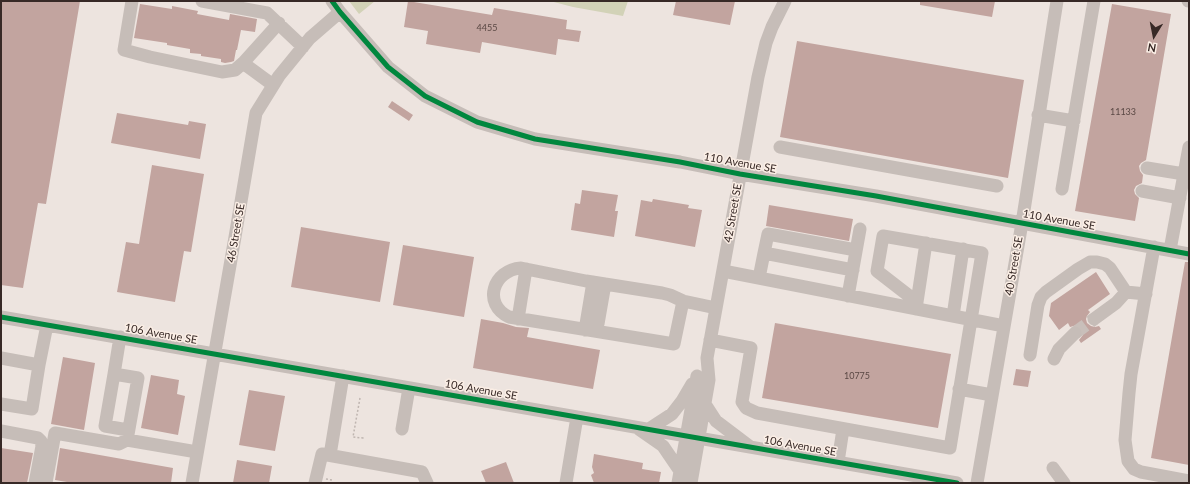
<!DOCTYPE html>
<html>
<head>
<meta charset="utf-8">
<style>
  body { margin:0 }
  #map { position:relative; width:1190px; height:484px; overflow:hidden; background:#ede4df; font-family:Lato,sans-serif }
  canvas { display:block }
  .frame { position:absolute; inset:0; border:2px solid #372926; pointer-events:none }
  .north { position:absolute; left:1134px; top:16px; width:40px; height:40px; -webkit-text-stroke:3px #fbeee5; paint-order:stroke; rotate:190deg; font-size:11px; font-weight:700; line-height:16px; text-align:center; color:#372926 }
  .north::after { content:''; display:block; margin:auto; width:14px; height:18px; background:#372926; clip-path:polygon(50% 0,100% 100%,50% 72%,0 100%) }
</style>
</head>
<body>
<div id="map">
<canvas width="1190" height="484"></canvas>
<div class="frame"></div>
<div class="north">N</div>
</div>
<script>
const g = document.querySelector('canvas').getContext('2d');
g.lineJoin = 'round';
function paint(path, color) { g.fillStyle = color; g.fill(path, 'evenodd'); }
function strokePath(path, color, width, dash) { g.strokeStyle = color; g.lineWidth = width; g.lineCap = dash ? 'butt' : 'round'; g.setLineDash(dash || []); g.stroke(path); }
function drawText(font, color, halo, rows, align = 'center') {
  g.font = font + ' Lato,sans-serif'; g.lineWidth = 3; g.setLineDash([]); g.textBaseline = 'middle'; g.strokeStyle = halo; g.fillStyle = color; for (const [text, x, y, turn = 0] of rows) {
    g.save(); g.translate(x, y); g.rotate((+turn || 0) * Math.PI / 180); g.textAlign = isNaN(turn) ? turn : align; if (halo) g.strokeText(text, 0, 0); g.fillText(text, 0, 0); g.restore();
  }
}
paint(new Path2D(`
  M349,1h26l-16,13z
  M550,1h78l-5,15 -50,-9z`), '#d2d2b7');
paint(new Path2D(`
  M2,1h78l-34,203 -8,-1 -15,85 -22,-3z
  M408,1l84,14 2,-7 73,12 -1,9 15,2 -2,11 -21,-3 -2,16 -74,-13 -2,11 -54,-9 2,-13 -24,-4z
  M676,1h59l-5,24 -57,-10z
  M920,1h75l-3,16 -72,-12z
  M140,4l32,5v-3l26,5 -1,3 32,6 1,-6 27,5 -2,13 -14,-2 -4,20h-1l-2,11 -3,1 -6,1 -4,-1v-3l-20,-3v-2l-11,-1v-4l-23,-4v-2l-33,-5z
  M1112,4l59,10 -25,146 -5,3 -2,3 1,5 3,4 -1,8 -6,3 -2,4 1,4 4,4 -4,23 -60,-10z
  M797,41l227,39 -16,98 -228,-41z
  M392,101l21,14 -4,6 -21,-14z
  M117,113l71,12 1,-4 17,3 -6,35 -89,-16z
  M152,165l52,9 -13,78 -7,-1 -9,51 -58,-10 9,-50 13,2z
  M582,190l36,5 -3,16h3l-4,26 -43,-7 4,-27 5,1z
  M653,199l36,6 -1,3 14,2 -7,37 -60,-11 6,-36 11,2z
  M769,205l84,14 -4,22 -83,-15z
  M301,227l89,15 -10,60 -89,-15z
  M403,245l71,12 -10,60 -71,-12z
  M1185,262h4v203l-38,-7z
  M1096,272l14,22 -22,16 2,2 -3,4 -1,3 1,4 4,3 4,1 4,-1 2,3 -20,14 -2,-3 4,-5v-4l-3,-4 -3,-2 -7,2 -2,-4 -9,7 -10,-14 2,-13z
  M481,319l22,4 13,4 13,1 -2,9 73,13 -7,39 -120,-21z
  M775,323l176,31 -13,74 -176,-30z
  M63,357l32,6 -11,67 -33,-6z
  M1016,369l15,2 -3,16 -15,-2z
  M151,375l28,5 -2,14 8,2 -7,39 -37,-7z
  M249,390l36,6 -10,55 -36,-6z
  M1,448l32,5 -6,30h-26z
  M60,448l113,20 -2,15h-98l-18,-3z
  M594,454l49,9 -1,6 19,3 -2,11h-65l-3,-8 3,-2 -2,-6z
  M237,460l35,6 -3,17h-36z
  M506,462l8,21h-28l-5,-12z`), '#c2a49f');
strokePath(new Path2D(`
  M1075,333l19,-14`), '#c9bfba', 13, [13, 6]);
strokePath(new Path2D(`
  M360,398l-7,39 10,1 -1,2
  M326,479l6,1`), '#bfb5b0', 1.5, [2, 2]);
strokePath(new Path2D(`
  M132,1l-8,49 26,7 72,15 13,-2 8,-7 36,-40
  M202,1l65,12 36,34
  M332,1l8,11 48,55 37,29 52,26 58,17 145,23 60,12 136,22 313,58
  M1188,1h1
  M243,63l30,22
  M1038,115l36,6
  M780,147l217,39
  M1147,168l37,6
  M1062,189l32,-188
  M1142,191l38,7
  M1154,247l-23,127 -2,19 -4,47 3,21 6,8 7,3 48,9
  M1170,250l19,-103
  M764,253l4,-19 88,16
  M723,271l281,55
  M759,278l5,-25 89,17
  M848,296l12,-67
  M683,301l-9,43 -165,-27c-27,-13 -16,-47 12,-49l65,13 76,12 8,2 13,6 33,7
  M917,302l9,-59
  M953,316l10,-67
  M1,317l956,166
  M518,319l8,-50
  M1094,319l22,-16 10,-11
  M598,324l7,-40
  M585,330l8,-48
  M120,337l-6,37 24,4 -11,62
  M710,340l41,8 -9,54 4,6 11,5 193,35 32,-195 -99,-17 -6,35 40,31 -1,7
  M1030,355l8,-50 3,-8 5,-5 32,-23 12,-7h7l8,2 5,4 16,24 20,2
  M1,358l38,7 -7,44 -31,-5
  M1054,359l5,-10 16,-16
  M39,365l8,-40
  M114,374l-9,52 23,4
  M959,389l33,6
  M705,404l11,17 33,25
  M402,429l7,-41
  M649,429l23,-15 10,-13 10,-17
  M640,430l23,16 17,25
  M1,431l37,7 3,3 1,5 -7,37
  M330,455l13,-79
  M838,462l5,-33
  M1053,468l11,15
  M46,483l9,-50 64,11 8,-4 70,12
  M192,483l43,-246 21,-124 23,-37 31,-38 30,-26
  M315,483l7,-29 100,18 5,11
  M566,483l11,-66
  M678,483l19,-107
  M691,483l18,-103 -2,-22 51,-281 8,-34 6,-16 13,-26
  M977,483l45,-260 35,-222`), '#c6bdb8', 13);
strokePath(new Path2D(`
  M332,1l8,11 48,55 37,29 52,26 58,17 145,23 60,12 136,22 313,58
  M1,317l956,166`), '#00873e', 5);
drawText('9px', '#5a4844', null, [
  ["4455",487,28],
  ["11133",1123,112],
  ["10775",857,376]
]);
drawText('11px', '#372926', '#fbeee5', [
  ["110 Avenue SE",740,163,10],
  ["42 Street SE",733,213,-80],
  ["110 Avenue SE",1059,220,10],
  ["46 Street SE",236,233,-80],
  ["40 Street SE",1014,266,-80],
  ["106 Avenue SE",161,334,10],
  ["106 Avenue SE",481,390,10],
  ["106 Avenue SE",800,446,10]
]);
</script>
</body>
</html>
